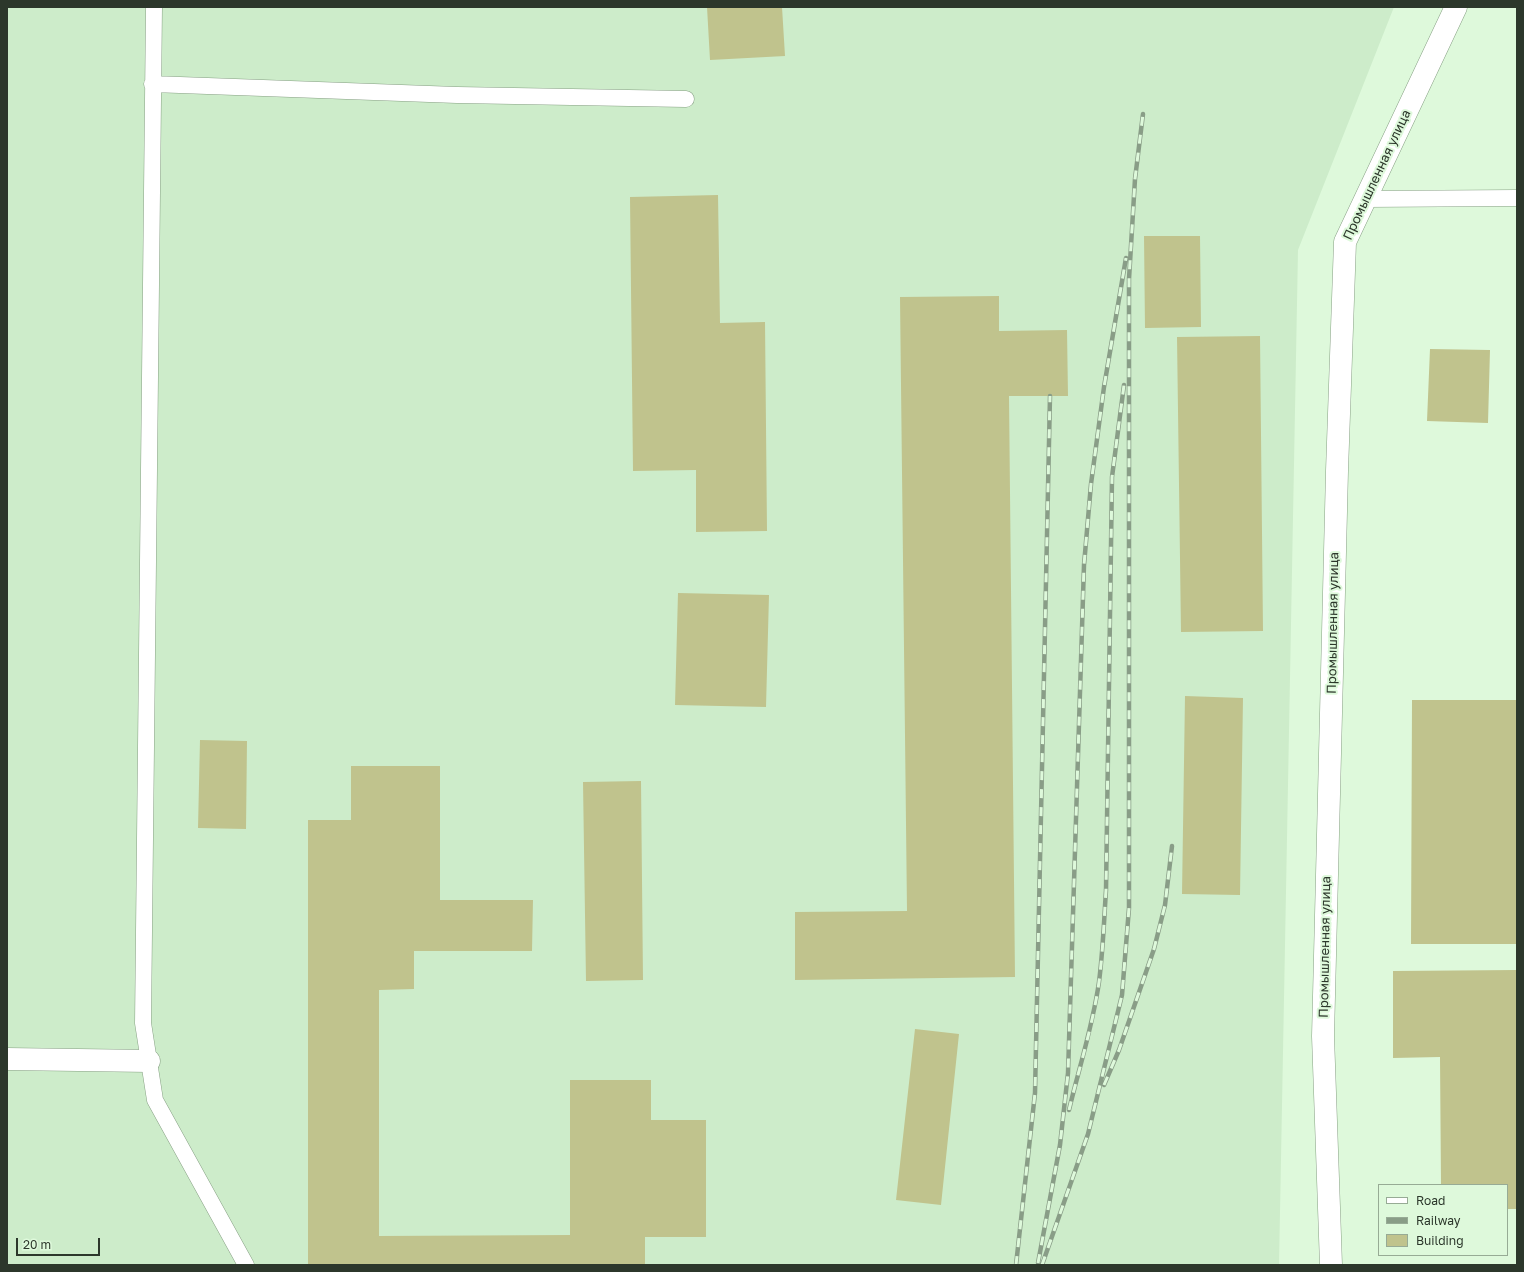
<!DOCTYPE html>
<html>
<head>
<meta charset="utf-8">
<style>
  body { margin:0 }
  #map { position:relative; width:1524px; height:1272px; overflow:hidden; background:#def9db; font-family:"Golos Text",sans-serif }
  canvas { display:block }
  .frame { position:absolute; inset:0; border:8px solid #2c372b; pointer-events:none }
  .legend { position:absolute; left:1378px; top:1184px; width:130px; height:72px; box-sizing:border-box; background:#def9db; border:1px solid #97ab95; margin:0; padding:5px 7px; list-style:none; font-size:12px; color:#2c372b }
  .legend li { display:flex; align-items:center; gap:8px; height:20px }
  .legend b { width:20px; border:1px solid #97ab95 }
  .scale { position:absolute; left:16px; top:1238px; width:84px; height:18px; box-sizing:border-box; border:2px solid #2c372b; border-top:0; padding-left:5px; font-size:12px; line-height:14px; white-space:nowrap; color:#2c372b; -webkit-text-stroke:3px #def9db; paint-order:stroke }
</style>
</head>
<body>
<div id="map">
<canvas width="1524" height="1272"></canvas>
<div class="frame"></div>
<ul class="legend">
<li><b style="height:5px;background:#fff"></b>Road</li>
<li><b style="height:5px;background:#899d87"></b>Railway</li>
<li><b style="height:11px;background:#c0c38d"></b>Building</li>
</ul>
<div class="scale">20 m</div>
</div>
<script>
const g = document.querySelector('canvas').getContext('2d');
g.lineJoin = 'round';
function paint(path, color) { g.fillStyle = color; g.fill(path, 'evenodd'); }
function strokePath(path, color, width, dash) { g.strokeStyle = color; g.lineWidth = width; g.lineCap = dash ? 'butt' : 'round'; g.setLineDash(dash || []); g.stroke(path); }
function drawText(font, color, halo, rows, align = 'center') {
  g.font = font + ' "Golos Text",sans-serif'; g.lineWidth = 4; g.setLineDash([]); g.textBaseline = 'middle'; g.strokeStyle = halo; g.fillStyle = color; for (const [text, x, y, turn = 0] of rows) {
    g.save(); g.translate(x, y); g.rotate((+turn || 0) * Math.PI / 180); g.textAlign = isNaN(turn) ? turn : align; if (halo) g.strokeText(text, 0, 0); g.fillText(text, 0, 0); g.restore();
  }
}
paint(new Path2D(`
  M7,7h1387l-96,243 -19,1015h-1272z`), '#cdecca');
paint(new Path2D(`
  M707,7h75l3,49 -75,4z
  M718,195l2,128 45,-1 2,209 -71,1v-62l-63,1 -3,-274z
  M1144,236h56l1,91 -56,1z
  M999,296v35l68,-1 1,66h-59l6,581 -220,3v-68l112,-1 -7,-614z
  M1260,336l3,295 -82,1 -4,-295z
  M1430,349l60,1 -2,73 -61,-2z
  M678,593l91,2 -3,112 -91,-2z
  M1185,696l58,2 -3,197 -58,-1z
  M1412,700h105v244h-106z
  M200,740l47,1 -1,88 -48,-1z
  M351,766h89v134h93l-1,51h-118v38l-35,1v246l191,-1v-155h81v40h55v117h-61v28h-337v-445h43z
  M641,781l2,199 -57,1 -3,-199z
  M1516,970l1,239h-10v-24h-66l-1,-128 -47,1v-87z
  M915,1029l44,5 -18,171 -45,-5z`), '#c0c38d');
const lane = new Path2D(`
  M154,7l-11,1016 12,77 91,165
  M152,84l305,11 229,4
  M1365,199l152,-1`);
const street = new Path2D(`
  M7,1059l142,2
  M1331,1265l-8,-229 14,-565 8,-229 111,-235`);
strokePath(lane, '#87a084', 17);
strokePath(street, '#87a084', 23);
strokePath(lane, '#fff', 16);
strokePath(street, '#fff', 22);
const rail = new Path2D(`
  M1104,1085l15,-35 35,-101 11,-44 7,-59
  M1069,1110c10,-42 24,-85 30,-128 4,-31 5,-61 7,-92l6,-413 12,-92
  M1038,1263l22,-118 8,-72 16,-508 7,-81 13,-97 22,-129
  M1016,1265l19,-172 15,-697
  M1042,1265l46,-131 34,-139 7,-87v-629l6,-100 8,-65`);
strokePath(rail, '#899d87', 4.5);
strokePath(rail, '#def9db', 3, [9]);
drawText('13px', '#2c372b', '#def9db', [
  ["Промышленная улица",1377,175,-65],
  ["Промышленная улица",1333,623,-89],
  ["Промышленная улица",1325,947,-89]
]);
</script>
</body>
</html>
